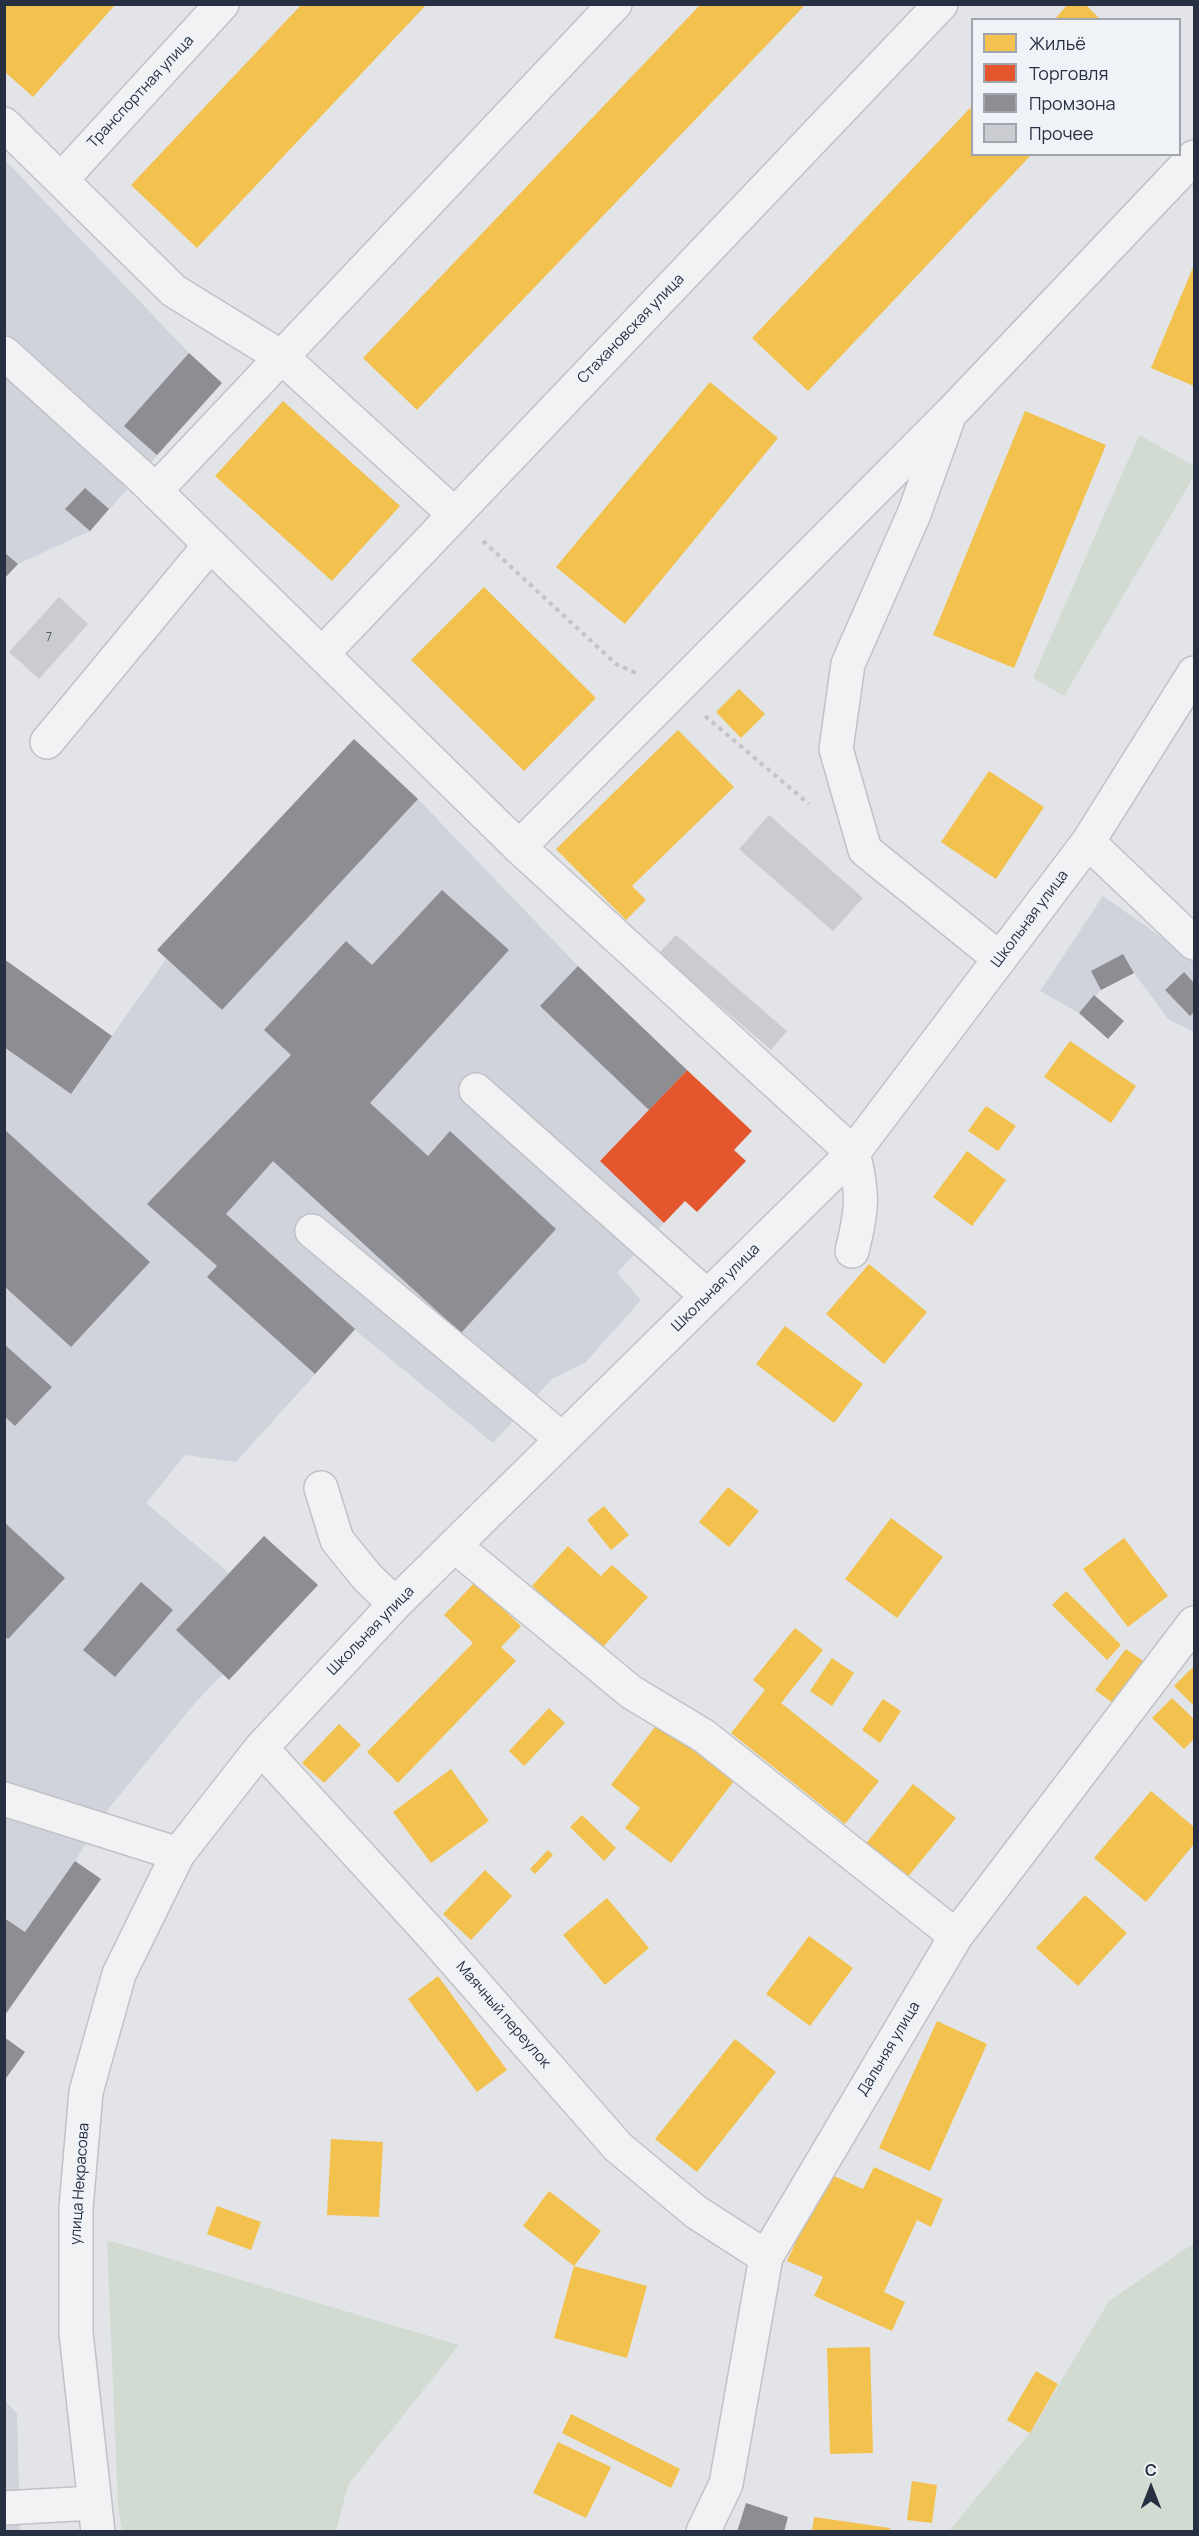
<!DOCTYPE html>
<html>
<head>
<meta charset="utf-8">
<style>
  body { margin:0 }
  #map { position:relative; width:1199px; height:2536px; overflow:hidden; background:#e2e4e8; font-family:Manrope,sans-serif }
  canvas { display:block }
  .frame { position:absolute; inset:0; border:6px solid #273042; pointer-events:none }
  .legend { position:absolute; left:971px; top:18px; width:210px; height:138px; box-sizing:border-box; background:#eff2f7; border:2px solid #9fa4af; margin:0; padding:8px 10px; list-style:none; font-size:18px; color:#273042 }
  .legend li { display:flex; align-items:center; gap:12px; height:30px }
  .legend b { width:30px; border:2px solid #9fa4af }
  .north { position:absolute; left:1121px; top:2458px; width:60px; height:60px; -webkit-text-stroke:4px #eff2f7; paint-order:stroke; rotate:0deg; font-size:16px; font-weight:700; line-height:24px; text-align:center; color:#273042 }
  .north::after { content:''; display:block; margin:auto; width:21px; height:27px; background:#273042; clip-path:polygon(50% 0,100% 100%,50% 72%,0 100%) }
</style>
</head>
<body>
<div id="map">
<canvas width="1199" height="2536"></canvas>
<div class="frame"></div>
<ul class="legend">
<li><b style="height:16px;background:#f2c14e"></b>Жильё</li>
<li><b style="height:16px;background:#e4572e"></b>Торговля</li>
<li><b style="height:16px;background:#8d8d92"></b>Промзона</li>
<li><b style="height:16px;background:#caccd0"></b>Прочее</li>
</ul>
<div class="north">С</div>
</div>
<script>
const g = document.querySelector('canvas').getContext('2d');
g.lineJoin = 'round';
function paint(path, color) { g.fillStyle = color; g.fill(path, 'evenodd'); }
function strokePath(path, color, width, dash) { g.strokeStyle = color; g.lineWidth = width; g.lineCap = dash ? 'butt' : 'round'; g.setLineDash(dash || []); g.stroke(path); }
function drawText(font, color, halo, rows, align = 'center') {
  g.font = font + ' Manrope,sans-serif'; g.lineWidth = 6; g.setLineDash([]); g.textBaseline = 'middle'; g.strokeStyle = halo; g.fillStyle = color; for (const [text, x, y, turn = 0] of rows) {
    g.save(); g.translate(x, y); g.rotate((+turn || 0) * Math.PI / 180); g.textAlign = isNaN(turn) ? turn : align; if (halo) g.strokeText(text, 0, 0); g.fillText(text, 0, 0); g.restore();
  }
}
paint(new Path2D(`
  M5,160l184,193 33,30 -132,148 -72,33 -13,-12z
  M418,799l160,167 109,104 -87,91 64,62 -47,50 24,27 -56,63 -33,16 -59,64 -138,-113 -119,132 -51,-7 -39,48 83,70 35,-37 54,49 -89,95 -6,-6 -28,29 -86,105 -34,53 26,18 -96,137v-969l66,47 95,-135 56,51z
  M1103,896l91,64v72l-25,-12 -35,-47 -33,17 -22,23 -39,-22z
  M4,2399l13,15 3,117h-15z`), '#d0d3db');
paint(new Path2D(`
  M1139,435l55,31v10l-130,220 -31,-18z
  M107,2240l352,105 -111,140 -12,46h-214l-4,-24z
  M1194,2243v288h-245l81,-98 79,-132z`), '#d2dbd2');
paint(new Path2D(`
  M4,4h112l-83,93 -29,-26z
  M302,4h125l-230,244 -66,-63z
  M701,4h105l-389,406 -54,-52z
  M1068,4h17l16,16h-47z
  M972,106v48h60l-224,237 -56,-53z
  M1194,265v121l-43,-18z
  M710,382l68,56 -153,186 -69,-57z
  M283,401l117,105 -68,75 -117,-105z
  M1025,411l81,34 -92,223 -81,-33z
  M484,587l112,111 -72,73 -113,-111z
  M739,689l26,25 -24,24 -25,-26z
  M678,730l56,57 -102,99 14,14 -20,20 -70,-71z
  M989,771l55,36 -48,72 -55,-37z
  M1070,1041l66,45 -25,37 -67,-46z
  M986,1106l30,20 -18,25 -30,-20z
  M967,1151l39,29 -34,46 -39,-29z
  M869,1264l58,48 -43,52 -58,-50z
  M785,1326l78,58 -29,39 -78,-59z
  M728,1487l31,24 -30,36 -30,-25z
  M604,1506l25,29 -18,15 -24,-30z
  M891,1518l52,39 -46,61 -52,-39z
  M1124,1538l44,58 -40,31 -45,-58z
  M568,1546l33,30 11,-11 36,32 -46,51 -70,-62z
  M475,1582l46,44 -20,21 15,14 -118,122 -31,-31 106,-109 -29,-28z
  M1066,1591l55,54 -14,15 -55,-55z
  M795,1628l28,22 -42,53 98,78 -34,43 -114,-91 34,-43 -12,-10z
  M1126,1649l17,12 -30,42 -18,-13z
  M832,1658l22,15 -22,33 -22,-15z
  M1194,1666v40l-20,-20z
  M1172,1698l22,21v20l-10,10 -32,-31z
  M883,1699l18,12 -21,32 -18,-13z
  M549,1708l16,15 -41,43 -15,-15z
  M658,1723l76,58 -63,82 -46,-35 15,-20 -29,-23z
  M339,1724l22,21 -37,38 -22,-20z
  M451,1769l38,52 -58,42 -38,-51z
  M913,1784l43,34 -50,61 -42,-33z
  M1151,1791l43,36v17l-48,58 -52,-44z
  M582,1815l34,33 -12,13 -34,-34z
  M548,1850l5,5 -18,19 -5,-5z
  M485,1870l27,26 -41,44 -28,-26z
  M1085,1895l42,38 -49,53 -42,-38z
  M607,1898l42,50 -44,37 -42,-50z
  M809,1936l44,32 -43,58 -44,-32z
  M438,1976l69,94 -30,22 -69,-93z
  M937,2021l50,23 -57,127 -51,-23z
  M735,2039l41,33 -79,100 -42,-33z
  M331,2139l52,3 -4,75 -52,-2z
  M874,2167l69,32 -12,28 -14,-7 -33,72 21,10 -13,29 -78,-35 9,-19 -36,-16 20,-43 16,-47 40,18z
  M549,2191l52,40 -27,35 73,20 -20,72 -73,-20 20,-72 -51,-40z
  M217,2206l44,16 -10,28 -44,-16z
  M870,2347l3,106 -43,1 -3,-106z
  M1036,2371l22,13 -28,49 -23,-13z
  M571,2414l109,55 -9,19 -109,-55z
  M558,2442l53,25 -25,51 -53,-25z
  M912,2481l25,4 -5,38 -25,-3z
  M814,2517l76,11 -1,4h-77z`), '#f2c14e');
paint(new Path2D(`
  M687,1070l65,61 -18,19 12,11 -49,51 -12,-11 -21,22 -64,-62z`), '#e4572e');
paint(new Path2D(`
  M189,353l33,30 -65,72 -33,-29z
  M85,488l24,21 -19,22 -25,-22z
  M4,552l14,12 -14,15z
  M354,739l64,60 -196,211 -65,-60z
  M442,890l67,60 -139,153 58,53 22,-25 106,98 -95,104 -188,-172 -47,53 129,115 -40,45 -108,-97 10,-11 -70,-62 144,-149 -27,-25 82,-89 26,24z
  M1123,954l11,19 -33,17 -10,-19z
  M4,959l108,77 -41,58 -67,-47z
  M578,966l109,104 -38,40 -109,-104z
  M1184,972l10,11v29l-4,4 -25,-26z
  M1094,995l30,26 -16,18 -29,-26z
  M4,1129l146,133 -79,85 -67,-61z
  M4,1344l48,43 -37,39 -11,-10z
  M4,1522l61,56 -57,61 -4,-3z
  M264,1536l54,49 -89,95 -53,-50z
  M141,1582l32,28 -58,67 -32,-27z
  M75,1861l26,18 -97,137v-98l21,14z
  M4,2037l21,15 -21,29z
  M746,2503l42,14 -4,15h-47z`), '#8d8d92');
paint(new Path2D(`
  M59,597l29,27 -49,55 -30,-27z
  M769,815l94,83 -30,33 -94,-82z
  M676,935l111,96 -16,19 -112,-97z`), '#caccd0');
const minor = new Path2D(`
  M4,124l170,167 109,67 171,156
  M61,180l161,-176
  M4,353l135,122 380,372 334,306c11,41 9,58 -1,98
  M947,422l-33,92 -66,150 -12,85 29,101 135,109
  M155,491l460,-487
  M322,654l619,-650
  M47,742l163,-197
  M1088,842l106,101
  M519,847l431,-433 244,-257
  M476,1090l231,206
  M312,1231l250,208
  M321,1488l16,52 30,37 28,27
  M455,1546l176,146 73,44 252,200
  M261,1748l172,188 185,211 78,65 70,45
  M4,1799l174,55
  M4,2508l89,-5
  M98,2532l-22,-199v-125l10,-116 33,-118 59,-120 83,-106 134,-144 458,-451 235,-311 106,-169
  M703,2532l23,-48 40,-227 190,-321 238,-313`);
strokePath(minor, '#c0c2c6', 36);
strokePath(new Path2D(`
  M483,541l133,123 22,10
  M705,716l104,88`), '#c4c5cb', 4, [4.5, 4.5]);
strokePath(minor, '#f2f2f4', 33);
drawText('12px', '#505866', null, [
  ["7",49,638]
]);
drawText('15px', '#273042', '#eff2f7', [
  ["Транспортная улица",141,92,-47],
  ["Стахановская улица",631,329,-46],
  ["Школьная улица",1030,919,-53],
  ["Школьная улица",716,1288,-45],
  ["Школьная улица",371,1631,-46],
  ["Маячный переулок",503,2015,49],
  ["Дальняя улица",889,2049,-59],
  ["улица Некрасова",80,2184,-86]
]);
</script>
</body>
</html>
